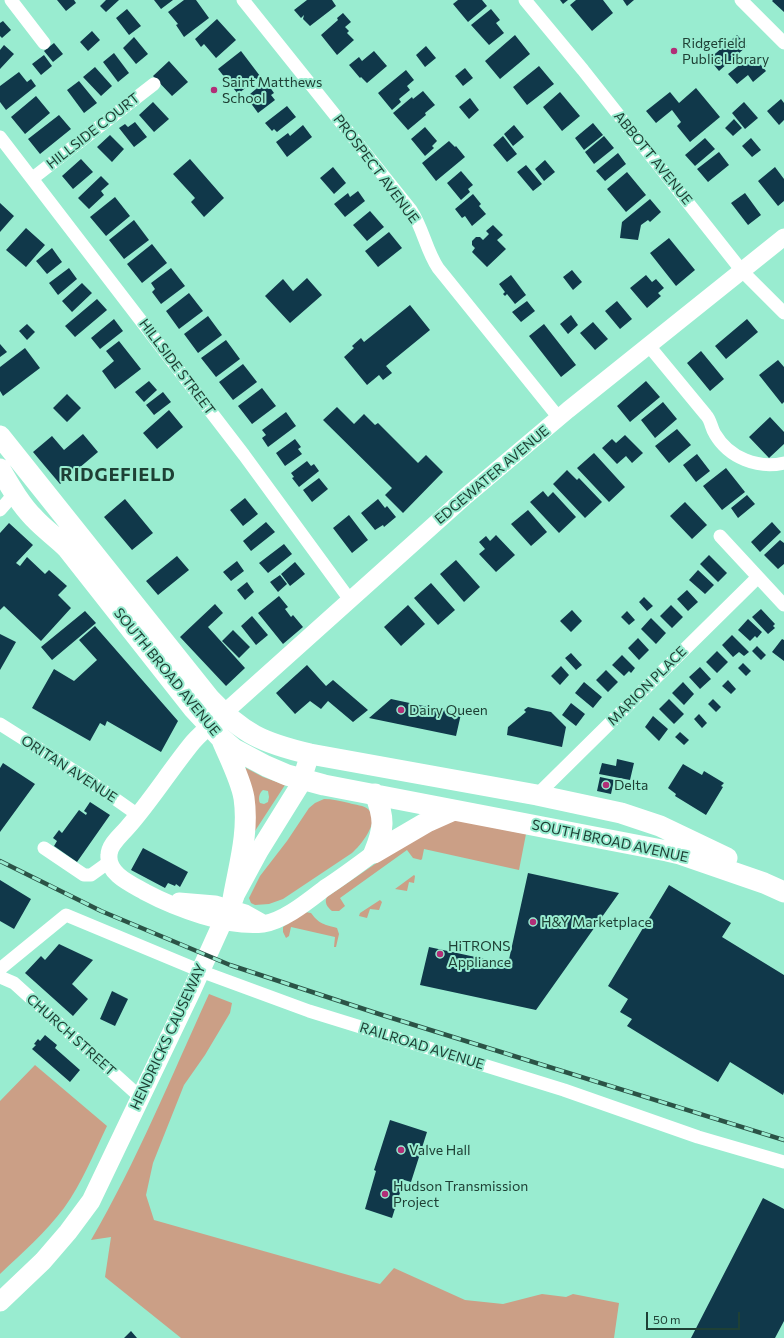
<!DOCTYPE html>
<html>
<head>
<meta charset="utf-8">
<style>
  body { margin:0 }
  #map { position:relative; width:784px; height:1338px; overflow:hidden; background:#99ecd0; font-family:Commissioner,sans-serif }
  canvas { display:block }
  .scale { position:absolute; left:646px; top:1312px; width:94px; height:18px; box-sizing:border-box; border:2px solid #1e4035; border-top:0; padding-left:5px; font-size:12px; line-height:14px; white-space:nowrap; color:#1e4035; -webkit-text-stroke:3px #99ecd0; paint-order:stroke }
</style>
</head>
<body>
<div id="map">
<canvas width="784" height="1338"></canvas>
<div class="scale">50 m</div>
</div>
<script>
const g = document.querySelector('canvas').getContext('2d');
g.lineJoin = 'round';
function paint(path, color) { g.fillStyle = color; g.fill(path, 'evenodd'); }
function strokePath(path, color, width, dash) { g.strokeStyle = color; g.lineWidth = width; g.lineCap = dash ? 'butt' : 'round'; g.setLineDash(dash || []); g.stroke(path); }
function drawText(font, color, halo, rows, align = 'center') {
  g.font = font + ' Commissioner,sans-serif'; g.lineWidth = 4; g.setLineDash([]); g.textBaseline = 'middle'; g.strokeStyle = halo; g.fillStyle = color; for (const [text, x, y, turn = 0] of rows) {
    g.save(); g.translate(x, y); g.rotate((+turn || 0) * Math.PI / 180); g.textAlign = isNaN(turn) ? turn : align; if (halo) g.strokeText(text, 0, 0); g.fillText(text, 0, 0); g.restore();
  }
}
paint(new Path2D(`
  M246,768l17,9 22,8 -30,46 -1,-1 -9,-60zM263,790l5,1 1,6 -1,5 -4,2 -4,-1c-2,-4 -1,-10 3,-13z
  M324,799c8,0 16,2 25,4 6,2 15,2 20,7 12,11 -9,36 -17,43l-69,46 -14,5 -14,1 -4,-2 -2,-5 11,-22 27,-35 22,-33 6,-5z
  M455,820l71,14 -7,36 -95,-21 -2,10 -1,1 -8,-2 -6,-8 -67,48 5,8 -6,5h-7c-5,-4 -8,-9 -5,-14l102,-70z
  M414,875l1,1 -1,7 -5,-1 -2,9 -12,-2z
  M380,900l2,2 -3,8 -9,-1 -3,9 -8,-2 1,-3z
  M305,912l6,1c9,12 13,11 26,15l2,6 -3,13h-2l1,-10 -44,-10 -2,9 -3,2 -3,-6v-5z
  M209,994l23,9 -2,10 -25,42 -21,30 -31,78 -7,32 8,25 226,64 14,-16 71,32 38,4 39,-10 24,3 7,-3 46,9 -5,35h-433l-76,-61 6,-40 -20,3c46,-79 80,-163 118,-246z
  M35,1065l72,61c-13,27 -25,57 -43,82 -18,24 -42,45 -64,66v-173z`), '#cb9f86');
paint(new Path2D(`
  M57,0h17l2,3 -10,8z
  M106,0h13l-13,12 -6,-6z
  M154,0h19l-12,9z
  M184,0h12l13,18 -25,19 -8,-12 2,-1 -10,-12z
  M307,0h25l4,6 -26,20 -7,-7 1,-4 -3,3 -7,-8z
  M458,0h24l5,6 -19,16 -15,-18z
  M560,0h8l-5,4z
  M576,0h27l10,13 -21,18 -22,-26z
  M623,0h11l-7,6z
  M773,0h11v12l-12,-11z
  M127,9l14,17 -12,9 -13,-17z
  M491,9l9,11 -4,3 8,10 -15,12 -18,-20z
  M343,13l8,9 -6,5 4,4 -2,2 7,7 -17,15 -16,-20 17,-15 -1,-2z
  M217,19l19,21 -20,18 -12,-14 -3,3 -6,-8z
  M3,21l8,9 -9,8 -2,-2v-13z
  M92,31l8,9 -12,11 -8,-9z
  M515,35l15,19 -30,25 -15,-18z
  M737,35l10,11 -28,25 -10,-12z
  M134,37l14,17 -12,10 -13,-16z
  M54,43l9,11 -10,8 -9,-11z
  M4,45l10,9 -14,15v-19z
  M426,46l10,12 -11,9 -9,-12z
  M241,51l19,25 -22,18 -20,-25z
  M374,51l13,15 -20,17 -6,-6 -1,1 -11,-13 10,-8 3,4z
  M114,53l15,20 -11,9 -15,-20z
  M44,55l8,11 -11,9 -9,-11z
  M752,55l14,16 -13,11 -5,-7 -11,9 -9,-10z
  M169,61l19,21 -16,14 -19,-20z
  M539,66l15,18 -27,21 -14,-18z
  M95,67l17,19 -11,10 -18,-19z
  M465,68l8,10 -10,8 -8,-10z
  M406,70l8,10 -7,6 3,4 -11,9 2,3 -9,8 -14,-17z
  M19,72l8,10 4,-3 5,7 -30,24 -6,-8v-16z
  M79,81l18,22 -13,10 -17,-23z
  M262,84l4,5 3,-3 5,7 -3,2 4,5 -17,13 -8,-11 4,-3 -4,-5z
  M696,88l24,29 -30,25 -13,-16 4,-4 -9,-12 -16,13 -10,-12 24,-19 9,11z
  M423,91l12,14 -10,8 1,2 -18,15 -15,-17 19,-16 1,2z
  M560,92l20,24 -18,15 -19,-24z
  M36,96l14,17 -25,21 -14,-17z
  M470,98l9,12 -10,9 -10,-12z
  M781,99l3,4v17l-5,5 -12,-14z
  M153,102l16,17 -15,13 -15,-17z
  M744,102l14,16 -13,11 -13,-16z
  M287,106l9,11 -19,15 -3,-3 -2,2 -7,-8z
  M59,115l12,14 -31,25 -12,-15z
  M734,119l8,9 -9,8 -8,-8z
  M135,122l12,15 -13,10 -15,-19 6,-4 3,3z
  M593,123l10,12 -19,15 -9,-12z
  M303,125l9,12 -25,20 -11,-15 12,-9 2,3z
  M514,125l10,12 -11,9 -9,-12z
  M425,127l12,14 -5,5 2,2 -9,8 -14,-17z
  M110,135l14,14 -12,13 -15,-15z
  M503,136l14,18 -10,8 -14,-17z
  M604,136l10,12 -20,16 -9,-12z
  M705,138l10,11 -20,17 -10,-11z
  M751,138l10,12 -9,7 -10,-11z
  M449,141l6,6 1,-1 9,11 -29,24 -14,-18z
  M719,152l10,13 -21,17 -11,-13z
  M618,153l8,11 -21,17 -9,-10z
  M81,159l12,13 -20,17 -11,-13z
  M190,159l34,39 -20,19 -13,-15 4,-4 -22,-24z
  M545,160l10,12 -11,9 -9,-12z
  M526,165l16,19 -9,7 -16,-19z
  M333,167l13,16 -12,11 -14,-16z
  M775,167l9,12v22l-6,5 -20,-25z
  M461,171l12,14 -5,4 2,3 -9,8 -14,-17z
  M627,172l19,23 -20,17 -19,-23z
  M101,176l8,8 -8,7 3,4 -15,14 -11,-11z
  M358,191l7,10 -20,16 -11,-13 14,-11 2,4z
  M745,193l16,22 -13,10 -17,-22z
  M473,194l8,10 -2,2 7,8 -14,12 -7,-10 -3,2 -7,-9z
  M115,197l15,19 -24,20 -16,-19z
  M650,199l11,13 -11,10 -2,-2 -7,5 -3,15 -18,-2 2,-16z
  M0,203l14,13 -14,16z
  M370,211l14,16 -17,14 -14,-16z
  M134,220l15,20 -25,19 -15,-19z
  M493,225l10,10 -6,5 9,9 -19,18 -15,-15 3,-4 -3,-3v-4l4,-4h4l3,3 6,-6 -3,-3z
  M26,228l19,17 -19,22 -20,-17z
  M389,232l13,16 -24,19 -13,-16z
  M669,238l26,32 -19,16 -26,-33z
  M152,244l15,19 -25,20 -15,-19z
  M52,248l10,14 -15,12 -11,-13z
  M69,268l8,11 -19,16 -9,-12z
  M171,268l14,18 -24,18 -9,-12 3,-3 -4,-6z
  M572,270l10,12 -9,8 -10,-13z
  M511,275l15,20 -11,9 -8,-10 -2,2 -2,-2 2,-2 -6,-8z
  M646,275l6,7 4,-3 8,9 -6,5 3,3 -14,12 -17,-20z
  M307,278l15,17 -32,28 -25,-27 18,-17 10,12z
  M82,283l10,10 -20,19 -10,-11z
  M189,293l14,18 -24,18 -13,-18z
  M97,299l10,11 -32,27 -10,-11z
  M527,301l8,10 -14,11 -9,-10z
  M617,301l15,18 -12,10 -15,-18z
  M410,305l20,25 -44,36 6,7 -9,7 -4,-5 -12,10 -23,-28 10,-9 -2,-2 9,-8 3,4z
  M571,315l7,10 -10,9 -8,-10z
  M208,316l14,19 -24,18 -14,-19z
  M114,319l9,12 -23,18 -9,-11z
  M747,319l11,13 -32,27 -11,-13z
  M593,322l15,17 -13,11 -15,-17z
  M27,324l8,8 -8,8 -8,-9z
  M544,324l32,41 -15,12 -32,-41z
  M226,340l14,19 -24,18 -15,-19z
  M119,341l22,28 -26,20 -13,-18 12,-10 -8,-10z
  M0,344l7,8 -7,5z
  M25,348l15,20 -37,28 -3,-5v-24z
  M701,351l23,28 -14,12 -23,-28z
  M778,360l6,7v35l-2,2 -23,-29z
  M243,364l14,18 -24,18 -14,-18z
  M149,381l8,9 -13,12 -9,-10z
  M646,381l14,16 -30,25 -13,-16z
  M262,388l14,18 -24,18 -14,-18z
  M163,392l8,10 -17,13 -8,-10z
  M67,394l14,14 -14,14 -14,-14z
  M663,402l14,17 -22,19 -14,-18z
  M337,407l17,17 10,-10 11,11 3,-2 40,40 8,-8 17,17 -40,41 -18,-18 7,-7 -69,-68z
  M169,410l14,17 -26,22 -14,-16z
  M286,412l10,14 -28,21 -6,-9 4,-3 -4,-5z
  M770,417l14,15v12l-15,14 -20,-21z
  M677,429l14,16 -22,18 -14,-17z
  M83,434l15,18 -38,32 -27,-32 19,-16 12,14z
  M625,435l18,18 -11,10 -6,-7 -9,8 -15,-16 10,-9 4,4z
  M295,439l6,8 -3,2 4,5 -17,12 -9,-13z
  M594,453l31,34 -16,15 -32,-34z
  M697,454l13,17 -14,11 -13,-17z
  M307,461l4,5 3,-2 5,7 -20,16 -7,-9 2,-1 -3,-4z
  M726,468l19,24 -23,18 -19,-24z
  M567,470l10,10 2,-2 23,24 -17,16 -32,-34z
  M319,478l9,11 -16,13 -9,-12z
  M543,491l5,6 5,-5 23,25 -17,16 -29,-31z
  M747,495l8,9 -17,14 -7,-10z
  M245,498l13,16 -15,12 -13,-16z
  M125,499l28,34 -21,17 -28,-33z
  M378,499l7,9 2,-2 9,11 -12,10 -1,-2 -8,5 -14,-17z
  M685,502l22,23 -15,14 -22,-23z
  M528,510l19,22 -16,14 -20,-22z
  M349,515l19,25 -16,13 -19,-25z
  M266,522l9,10 -24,19 -8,-10z
  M772,522l9,10 -21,20 -9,-10z
  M9,523l24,22 -17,18 4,3 7,-9 18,17 4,-4 18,16 -9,9 13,13 -30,33 -37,-35 -4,4v-77z
  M496,535l19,20 -19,17 -17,-18 6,-5 -6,-7 7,-6 4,5z
  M780,540l4,3v21l-6,5 -14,-14z
  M284,544l8,10 -24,19 -9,-10z
  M709,555l18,18 -9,9 -18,-18z
  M177,556l12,14 -31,25 -12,-14z
  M456,560l24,27 -16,15 -24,-28z
  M237,561l7,10 -13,10 -8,-9z
  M295,562l10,12 -15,12 -9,-12z
  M698,570l16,15 -9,9 -16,-14z
  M280,575l7,9 -9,8 -8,-10z
  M247,582l7,10 -9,8 -8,-10z
  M431,583l24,27 -17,15 -24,-27z
  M687,590l11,12 -10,9 -11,-12z
  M279,596l9,11 -3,2 6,8 2,-2 10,12 -20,17 -25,-31z
  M644,597l9,9 -6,5 -8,-9z
  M215,604l8,9 -15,14 37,41 -19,18 -46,-49z
  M408,605l17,19 -24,22 -17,-19z
  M671,605l12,12 -11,11 -12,-12z
  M761,609l14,15 -2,2 2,2 -7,6 -16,-17z
  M572,610l10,11 -11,11 -11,-11z
  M85,611l11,12 -44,37 -11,-13z
  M627,611l8,9 -6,5 -8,-8z
  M252,616l16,19 -12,10 -15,-19z
  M651,618l15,15 -10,11 -15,-15z
  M748,619l14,13 -5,6 -2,-2 -5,5 -12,-11z
  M95,626l83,95 -17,31 -54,-31 -2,5 -5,-3 -10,18 -58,-33 22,-39 20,12 23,-21 -18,-20z
  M233,630l17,17 -11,11 -17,-17z
  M0,634l16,8 -16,28z
  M732,635l17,17 -5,4 -5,-4 -6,5 -11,-12z
  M638,638l11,12 -10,10 -11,-12z
  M782,639l2,1v21l-12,-9z
  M757,646l9,9 -5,5 -9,-9z
  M717,651l11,11 -11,11 -11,-11z
  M571,653l11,12 -6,5 -11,-12z
  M622,655l13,13 -4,5 -2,-2 -5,5 -12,-11z
  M743,663l8,8 -5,5 -8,-8z
  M307,665l19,21 7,-6 35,30 -15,12 -25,-21 -7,8 -11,-8 -15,13 -19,-21z
  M561,666l8,9 -9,10 -9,-9z
  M700,667l11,12 -11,10 -11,-12z
  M606,670l12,12 -10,10 -12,-12z
  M728,680l8,9 -5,5 -9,-8z
  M584,682l18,15 -9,11 -18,-15z
  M683,682l11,12 -10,11 -12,-12z
  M391,699l70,15 -5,22 -87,-18z
  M669,699l15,15 -10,10 -15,-15z
  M713,699l8,8 -5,5 -8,-8z
  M571,703l14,11 -9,12 -14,-11z
  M528,707l23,5 15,15 -4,20 -55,-12 1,-8 18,-15 -2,-2z
  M699,714l8,9 -5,5 -8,-9z
  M653,716l15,13 -9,12 -14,-14z
  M680,732l9,8 -5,5 -9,-8z
  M617,759l17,4 -4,17 -31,-6 3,-11 14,3z
  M3,763l32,21 -35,48v-64z
  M683,764l19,11 2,-4 20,12 -3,3 2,1 -17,28 -31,-19 1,-2 -8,-6z
  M600,777l14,3 -3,14 -14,-3z
  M90,802l20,13 -33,47 -23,-16 3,-5 -4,-3 6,-8 3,3 17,-23 7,5 1,-2 -3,-2z
  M143,848l45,24 -8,15 -4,-3 -1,2 -7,-3 -3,5 -34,-18z
  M528,873l91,20 -83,117 -116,-25 9,-38 79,17z
  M0,880l31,19 -17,30 -14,-8z
  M669,885l62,38 -9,14 62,38v117l-1,3 -53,-33 -12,20 -91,-56 5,-7 -12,-7 8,-13 -20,-13z
  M59,944l34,16 -21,24 16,15 -15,17 -48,-43 16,-17 4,4z
  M112,991l16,8 -13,27 -15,-7z
  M45,1035l12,10 -2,3 25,22 -10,12 -38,-33 4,-4 -2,-1 4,-5 2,2z
  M390,1120l37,12 -16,50 -7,-2 -12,38 -27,-9 11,-38 -2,-1z
  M763,1198l21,11v112l-9,17h-84z
  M131,1331l6,7h-13z`), '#10384a');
strokePath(new Path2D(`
  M11,0l33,43
  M243,0l168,210c12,18 15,40 27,58l121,150
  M525,0l58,70 159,201 42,42
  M741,0l43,43
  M0,137l244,318 106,145
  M33,178l121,-94
  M649,346c19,23 38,46 57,69 5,5 5,13 9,19 14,24 43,35 69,29
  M0,510l14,-16
  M720,536l64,69
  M0,724l87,55 51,36
  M537,795l221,-218
  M44,848l40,27h7l18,-13
  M0,969l66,-54 137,57 106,39 255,79 134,47 86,25
  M0,977l14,6 126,114`), '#fff', 13);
strokePath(new Path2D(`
  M374,853c-16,12 -32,24 -49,35 -17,13 -41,33 -62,36 -35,4 -88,-16 -118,-32 -14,-8 -38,-18 -36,-37 0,-10 11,-19 18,-27 24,-27 43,-58 66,-86 9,-10 21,-20 31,-29l242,-217 102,-86 216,-173
  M179,901l36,3 30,9 16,9`), '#fff', 17);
strokePath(new Path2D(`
  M0,1302l43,-41 25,-29 23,-31 100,-209 42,-93 26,-48 41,-66 10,-31`), '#fff', 19);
strokePath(new Path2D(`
  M0,436l210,263c33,35 53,44 100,55l227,41 84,18 39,13 67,32
  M0,469c10,17 20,35 34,49 10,11 22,19 33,30l126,160 28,30 13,11 32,17 21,9 37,10 343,66 13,3 84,29 20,9
  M222,740c7,17 19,40 22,58 5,34 -5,67 -11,101
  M374,853l53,-31 27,-12
  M374,853c10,-24 11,-34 1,-59`), '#fff', 21);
const rail = new Path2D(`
  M0,861l101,50 129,54 149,49 405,126`);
strokePath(rail, '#2b5346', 4.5);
strokePath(rail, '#99ecd0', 3, [9]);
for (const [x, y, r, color] of [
  [674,51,4,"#b12e77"],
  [214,90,4,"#b12e77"],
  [401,710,4,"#b12e77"],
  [606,785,4,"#b12e77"],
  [533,922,4,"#b12e77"],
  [440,954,4,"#b12e77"],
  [401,1150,4,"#b12e77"],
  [385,1194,4,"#b12e77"]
]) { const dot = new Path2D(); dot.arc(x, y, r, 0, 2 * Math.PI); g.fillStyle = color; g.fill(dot); strokePath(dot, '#99ecd0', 1.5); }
drawText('14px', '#1e4035', '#99ecd0', [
  ["Ridgefield",682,43],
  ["Public Library",682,59],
  ["Saint Matthews",222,82],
  ["School",222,98],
  ["Dairy Queen",409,710],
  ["Delta",614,785],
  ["H&Y Marketplace",541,922],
  ["HiTRONS",448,946],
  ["Appliance",448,962],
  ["Valve Hall",409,1150],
  ["Hudson Transmission",393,1186],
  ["Project",393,1202]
], 'left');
drawText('14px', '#1e4035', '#99ecd0', [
  ["HILLSIDE COURT",93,131,-38],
  ["ABBOTT AVENUE",653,158,51],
  ["PROSPECT AVENUE",376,169,53],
  ["HILLSIDE STREET",177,367,53],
  ["EDGEWATER AVENUE",492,475,-40],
  ["SOUTH BROAD AVENUE",167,672,51],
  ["MARION PLACE",647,686,-45],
  ["ORITAN AVENUE",69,769,33],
  ["SOUTH BROAD AVENUE",610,841,12],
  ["CHURCH STREET",71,1035,42],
  ["HENDRICKS CAUSEWAY",168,1037,-65],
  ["RAILROAD AVENUE",422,1046,17]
]);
g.letterSpacing = '1px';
drawText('bold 18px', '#1e4035', '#99ecd0', [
  ["RIDGEFIELD",118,475]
]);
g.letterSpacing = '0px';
</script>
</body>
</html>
